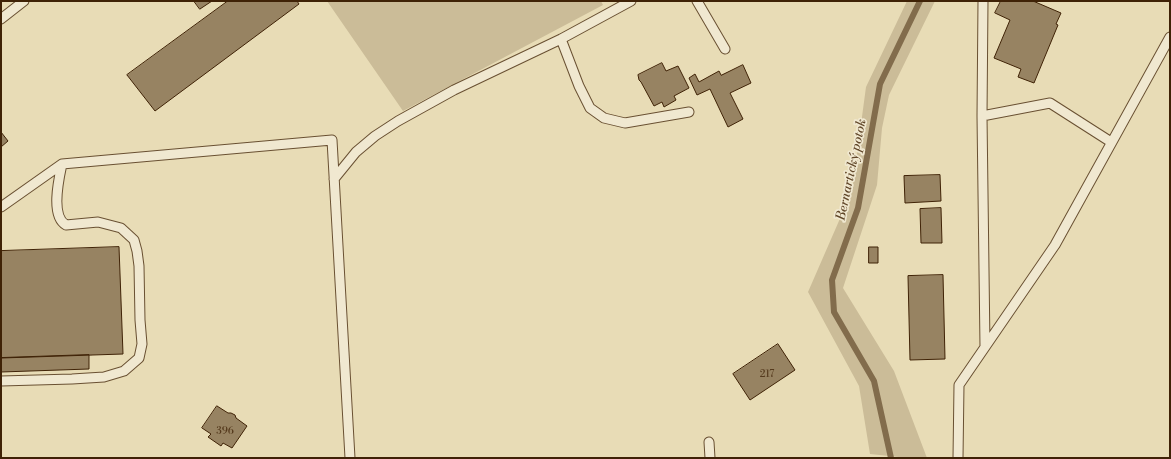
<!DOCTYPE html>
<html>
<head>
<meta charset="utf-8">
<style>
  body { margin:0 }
  #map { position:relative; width:1171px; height:459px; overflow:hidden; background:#e8dcb6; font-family:"Libre Bodoni",serif }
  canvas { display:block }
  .frame { position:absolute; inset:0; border:2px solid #3f2206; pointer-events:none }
</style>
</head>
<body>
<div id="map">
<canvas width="1171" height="459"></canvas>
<div class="frame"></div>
</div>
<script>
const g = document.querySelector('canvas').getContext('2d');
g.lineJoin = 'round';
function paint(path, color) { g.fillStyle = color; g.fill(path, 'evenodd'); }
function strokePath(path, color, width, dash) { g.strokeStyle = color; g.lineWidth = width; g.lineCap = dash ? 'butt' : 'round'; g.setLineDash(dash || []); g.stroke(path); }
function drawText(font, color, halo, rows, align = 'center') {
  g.font = font + ' "Libre Bodoni",serif'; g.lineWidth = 3.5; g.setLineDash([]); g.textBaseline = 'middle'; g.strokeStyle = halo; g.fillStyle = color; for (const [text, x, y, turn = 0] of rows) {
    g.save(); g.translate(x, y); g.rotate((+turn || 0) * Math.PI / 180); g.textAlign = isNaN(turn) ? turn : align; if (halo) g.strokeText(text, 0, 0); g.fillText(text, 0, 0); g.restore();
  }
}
paint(new Path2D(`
  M327,1h274l2,4 -200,106z
  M907,1h28l-46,94 -7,33 -5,57 -34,103 51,83 33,87h-19l-38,-4 -11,-68 -51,-94 44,-101 14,-104z`), '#cbbc98');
strokePath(new Path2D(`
  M891,458l-17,-77 -40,-69 -2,-32 26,-72 22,-124 40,-83`), '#826c4c', 6);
const building = new Path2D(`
  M194,1h18l-12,8z
  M228,1h69l2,3 -144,107 -28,-36z
  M1001,1h32l28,12 -5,11 2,1 -24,58 -16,-6 3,-8 -27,-11 16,-38 -15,-7z
  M662,63l4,8 12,-5 11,22 -15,8 2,4 -12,7 -2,-5 -8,4 -13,-24 -2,-2 -1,-5z
  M743,65l8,18 -21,10 13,26 -15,8 -18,-38 -13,6 -8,-17 6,-4 4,8 20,-11 2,4z
  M1,132l7,9 -7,6z
  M940,175l1,26 -36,2 -1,-27z
  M941,208l1,35h-21l-1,-34z
  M119,247l4,107 -122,4v-107z
  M869,247h9v16h-9z
  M943,275l2,84 -35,1 -2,-84z
  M778,344l17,26 -45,30 -17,-26z
  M89,355v14l-88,3v-14z
  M217,406l11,7h3l4,2 1,3 11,8 -15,22 -9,-5 -2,3 -13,-9 3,-3 -9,-6z`);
paint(building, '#978362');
strokePath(building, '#3f2206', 1);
const service = new Path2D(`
  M697,1l28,48
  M1,19l23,-18
  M561,39l18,47 11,22 14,10 21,5 64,-11
  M982,116l1,-115
  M334,179l22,-27 19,-16 23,-15 56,-31 107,-51 70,-38
  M1,207l61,-43 270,-24 18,318
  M985,347l-3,-231 68,-13 61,39
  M1,381l71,-2 32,-2 20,-6 15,-13 3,-14 -2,-24 -1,-54 -2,-15 -3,-11 -13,-12 -23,-6 -32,3c-16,-9 -7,-47 -4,-61
  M709,442l1,16
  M958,458l1,-73 96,-140 115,-208`);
strokePath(service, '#695032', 11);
strokePath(service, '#f0e8d0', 9);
drawText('10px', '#553a1d', null, [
  ["217",767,375],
  ["396",225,432]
]);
drawText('italic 13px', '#614729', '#f0e8d0', [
  ["Bernartický potok",852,170,-78]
]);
</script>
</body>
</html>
